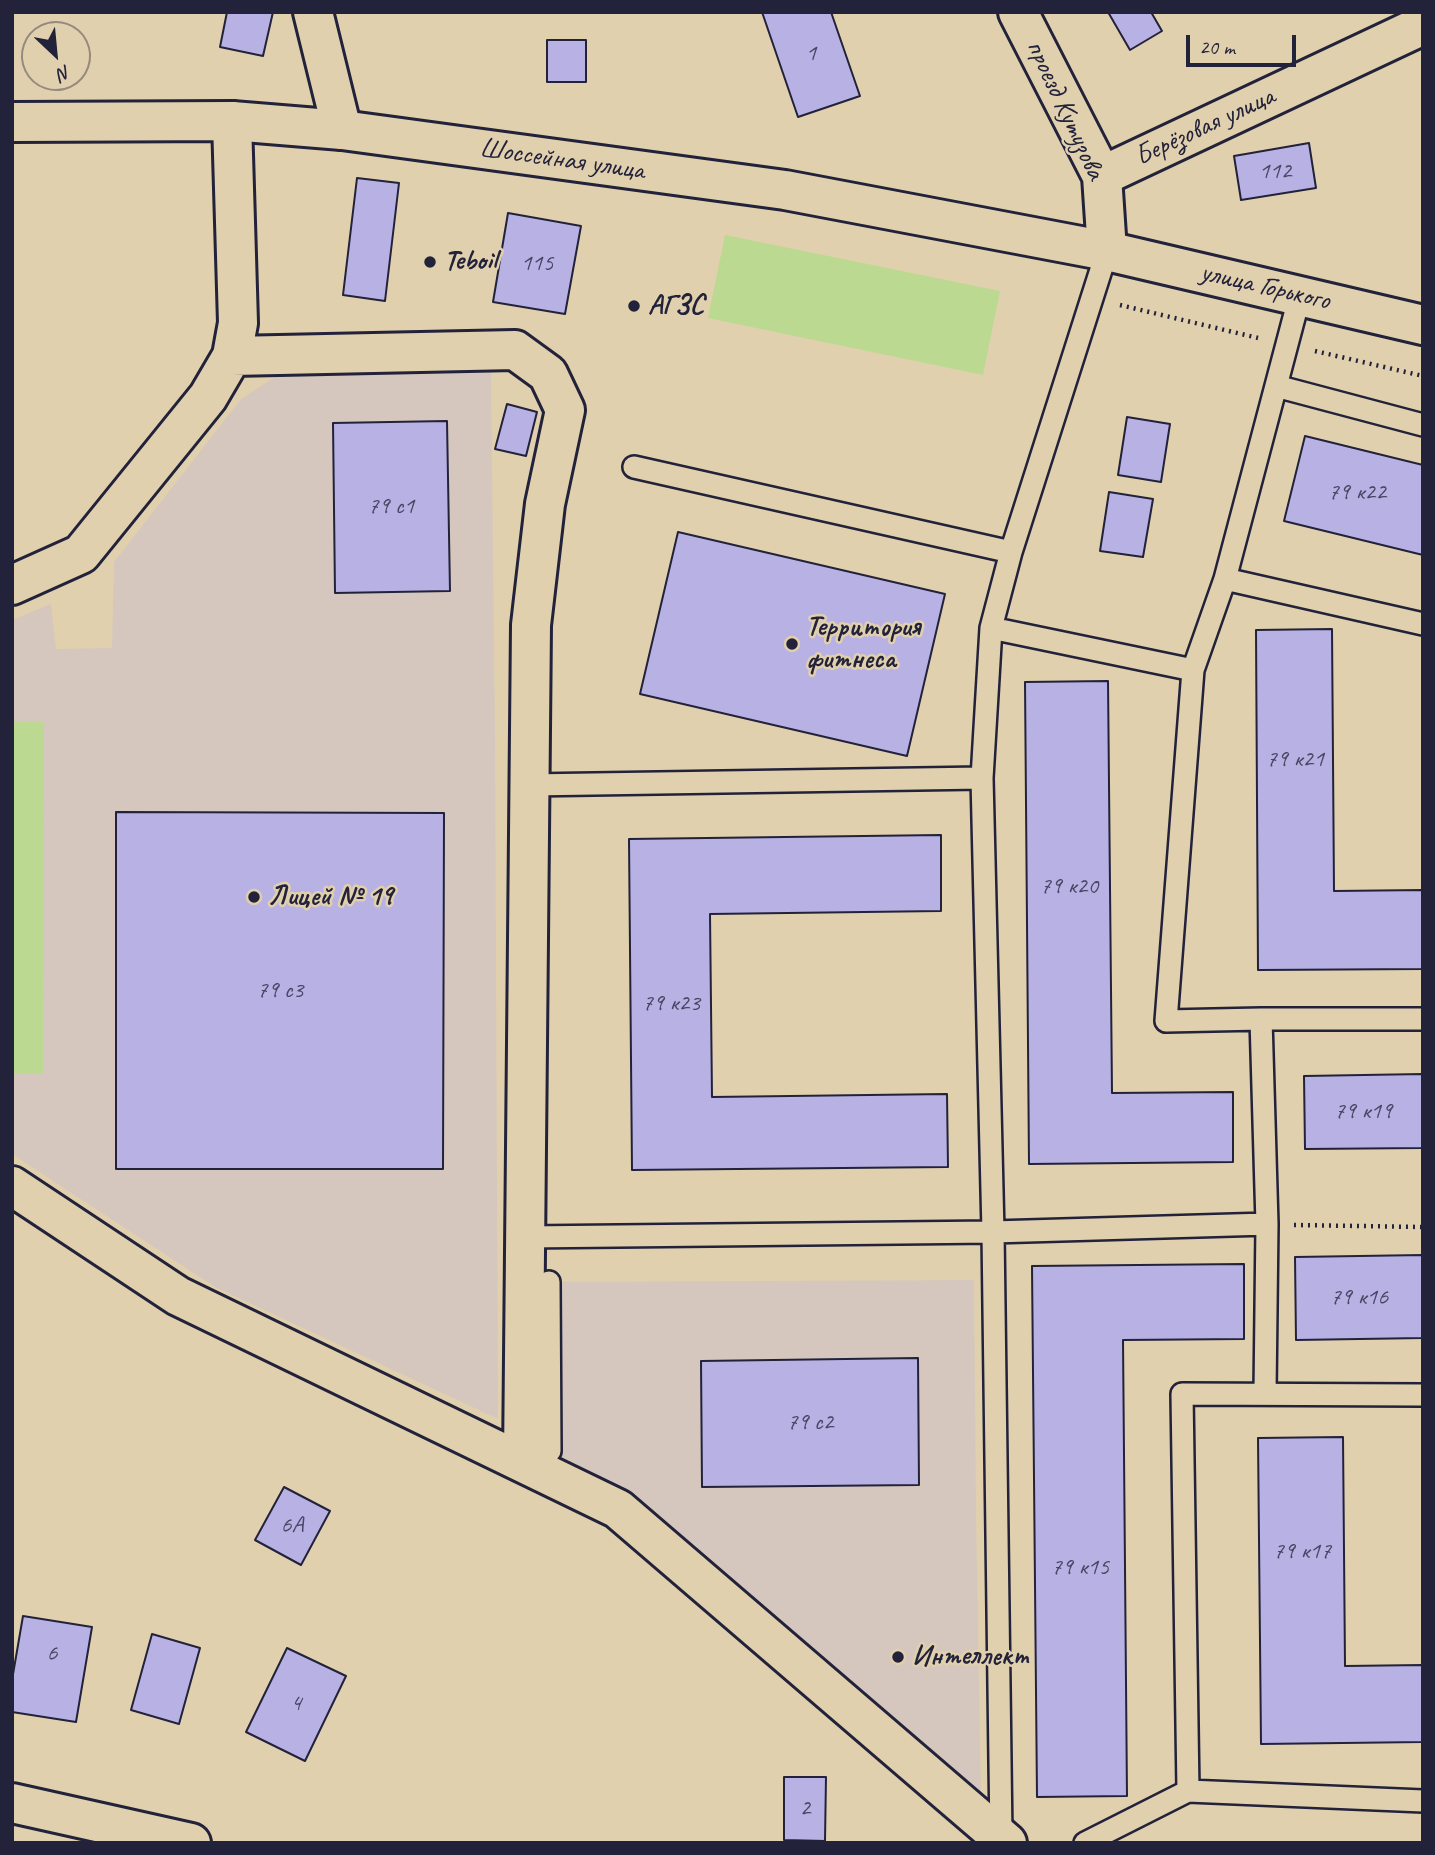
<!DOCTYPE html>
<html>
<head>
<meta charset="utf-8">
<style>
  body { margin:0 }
  #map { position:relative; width:1435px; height:1855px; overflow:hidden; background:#e1d0ad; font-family:Caveat,sans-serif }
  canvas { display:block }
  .frame { position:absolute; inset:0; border:14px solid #22223b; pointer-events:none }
  .north { position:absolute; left:21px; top:21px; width:70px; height:70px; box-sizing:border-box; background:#e1d0ad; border:2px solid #958a7f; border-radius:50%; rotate:154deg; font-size:19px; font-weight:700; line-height:28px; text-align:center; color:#22223b }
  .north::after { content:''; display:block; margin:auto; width:24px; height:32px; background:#22223b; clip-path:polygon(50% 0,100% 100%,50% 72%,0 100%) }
  .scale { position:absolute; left:1186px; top:35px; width:110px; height:32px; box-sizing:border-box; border:4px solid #22223b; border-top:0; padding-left:9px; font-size:21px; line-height:24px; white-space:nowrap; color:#22223b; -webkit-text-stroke:5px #e1d0ad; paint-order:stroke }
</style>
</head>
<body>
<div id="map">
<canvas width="1435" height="1855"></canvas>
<div class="frame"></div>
<div class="north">N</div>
<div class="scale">20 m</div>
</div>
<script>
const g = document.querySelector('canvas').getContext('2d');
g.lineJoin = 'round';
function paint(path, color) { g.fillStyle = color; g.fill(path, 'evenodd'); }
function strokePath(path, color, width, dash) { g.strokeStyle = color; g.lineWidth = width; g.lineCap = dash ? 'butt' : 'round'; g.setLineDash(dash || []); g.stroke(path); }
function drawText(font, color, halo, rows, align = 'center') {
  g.font = font + ' Caveat,sans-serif'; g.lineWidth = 5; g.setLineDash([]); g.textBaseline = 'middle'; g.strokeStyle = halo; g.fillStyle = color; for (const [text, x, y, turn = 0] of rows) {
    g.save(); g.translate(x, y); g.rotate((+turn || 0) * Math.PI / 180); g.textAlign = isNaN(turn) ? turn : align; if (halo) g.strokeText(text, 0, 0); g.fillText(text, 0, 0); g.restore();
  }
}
paint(new Path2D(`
  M491,371l4,366 3,682 -283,-132 -203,-133v-534l39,-16 5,45 56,-1 2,-86 127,-163 42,-27z
  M974,1280l2,234 5,285 -356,-309 -75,-39 -1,-169z`), '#d5c7bd');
paint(new Path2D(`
  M725,235l275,56 -17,84 -275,-57z
  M12,721l32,1 -1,352h-31z`), '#bbd991');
const building = new Path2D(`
  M227,12h46l-10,44 -43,-9z
  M762,12h69l29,84 -62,21z
  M1108,12h43l11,19 -32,19z
  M547,40h39v42h-39z
  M1309,143l7,45 -75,12 -7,-44z
  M357,178l42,5 -14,118 -42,-6z
  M508,213l73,13 -16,88 -72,-12z
  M507,404l30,8 -11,44 -31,-7z
  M1127,417l43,7 -9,58 -43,-7z
  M447,421l3,170 -115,2 -2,-170z
  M1305,436l118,29v90l-139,-34z
  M1109,492l44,7 -10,58 -43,-6z
  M678,532l267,62 -38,162 -267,-62z
  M1332,629l2,262 89,-1v79l-165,1 -2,-340z
  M1108,681l4,412 121,-1v70l-204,2 -4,-482z
  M116,812l328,1 -1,356h-327z
  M941,835v76l-231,3 2,183 235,-3 1,73 -316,3 -3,-331z
  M1423,1074v74l-118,1 -1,-73z
  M1423,1255v83l-127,2 -1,-83z
  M1244,1264v75l-121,1 4,456 -90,1 -5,-531z
  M918,1358l1,127 -217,2 -1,-126z
  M1343,1437l2,229 78,-1v77l-162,2 -3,-306z
  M284,1487l46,24 -29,54 -46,-25z
  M23,1616l69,11 -16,95 -64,-10v-32z
  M152,1634l48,14 -21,76 -48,-14z
  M287,1648l59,28 -41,85 -59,-29z
  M784,1777h42l-1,64 -41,-1z`);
paint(building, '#b8b1e3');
strokePath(building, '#22223b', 2);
const service = new Path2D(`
  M1276,386l147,39
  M634,467l377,85
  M1225,579l198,45
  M991,628l202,42
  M529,785l453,-7
  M1261,1019h162
  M525,1237l468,-5 274,-8 -6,-205 -95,2 27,-351 32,-91 75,-284
  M549,1282l1,169
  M1265,1393l2,-169
  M1423,1395l-241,-1 6,397 235,10
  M1001,1837l-8,-605 -11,-454 9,-150 20,-76 96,-301
  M1085,1843l103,-52`);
const minor = new Path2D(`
  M313,12l29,118
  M1018,12l84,164 5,75
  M1102,176l321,-151
  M232,356l283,-6 33,24 17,36 -20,94 -14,121 -8,836
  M12,585l69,-31 127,-157 24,-41 6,-33 -6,-202
  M12,1186l166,110 440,213 389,334
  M12,1803l179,40`);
const secondary = new Path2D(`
  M12,122l220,-1 110,9 443,60 322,61 316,74`);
strokePath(service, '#22223b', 26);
strokePath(minor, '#22223b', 44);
strokePath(secondary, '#22223b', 44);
strokePath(new Path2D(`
  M1120,305l138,33
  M1315,351l108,25
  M1294,1225l129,2`), '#22223b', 4.5, [2, 5]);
strokePath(service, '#e1d0ad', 21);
strokePath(minor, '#e1d0ad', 38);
strokePath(secondary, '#e1d0ad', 38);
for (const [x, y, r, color] of [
  [430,262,7,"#22223b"],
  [634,306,7,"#22223b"],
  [792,644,7,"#22223b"],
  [254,897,7,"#22223b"],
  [898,1657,7,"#22223b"]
]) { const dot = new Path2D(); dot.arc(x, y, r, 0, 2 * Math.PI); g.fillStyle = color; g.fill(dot); strokePath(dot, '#e1d0ad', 2.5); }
drawText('24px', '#484665', null, [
  ["1",811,54],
  ["112",1275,172],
  ["115",537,264],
  ["79 к22",1357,493],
  ["79 с1",391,507],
  ["79 к21",1295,760],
  ["79 к20",1069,887],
  ["79 с3",280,991],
  ["79 к23",671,1004],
  ["79 к19",1363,1112],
  ["79 к16",1359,1298],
  ["79 с2",810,1423],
  ["6А",292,1526],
  ["79 к17",1302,1552],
  ["79 к15",1080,1568],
  ["6",52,1654],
  ["4",296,1704],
  ["2",805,1809]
]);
drawText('28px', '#22223b', '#e1d0ad', [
  ["проезд Кутузова",1065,110,65],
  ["Берёзовая улица",1205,127,-25],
  ["Шоссейная улица",562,160,8],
  ["улица Горького",1265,287,13]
]);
drawText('bold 28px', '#22223b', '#e1d0ad', [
  ["Teboil",444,262],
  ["АГЗС",648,306],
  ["Территория",806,628],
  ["фитнеса",806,660],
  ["Лицей № 19",268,897],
  ["Интеллект",912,1657]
], 'left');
</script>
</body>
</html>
